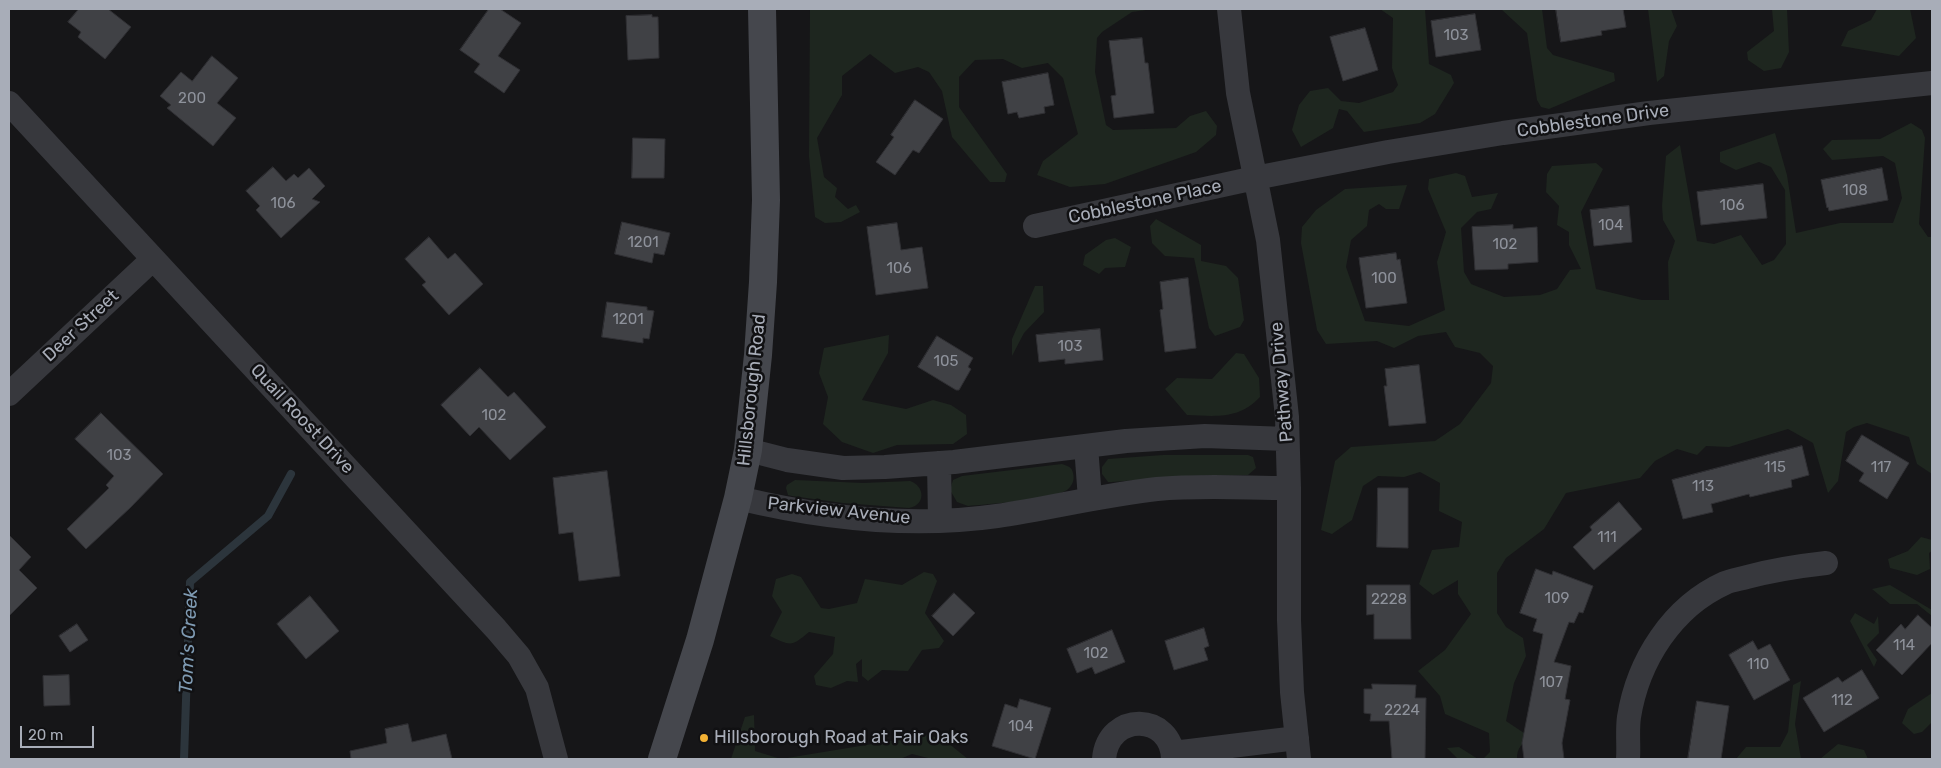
<!DOCTYPE html>
<html>
<head>
<meta charset="utf-8">
<style>
  body { margin:0 }
  #map { position:relative; width:1941px; height:768px; overflow:hidden; background:#161618; font-family:Rubik,sans-serif }
  canvas { display:block }
  .frame { position:absolute; inset:0; border:10px solid #a8adb8; pointer-events:none }
  .scale { position:absolute; left:20px; top:726px; width:74px; height:22px; box-sizing:border-box; border:2px solid #a8adb8; border-top:0; padding-left:6px; font-size:15px; line-height:18px; white-space:nowrap; color:#a8adb8; -webkit-text-stroke:4px #111113; paint-order:stroke }
</style>
</head>
<body>
<div id="map">
<canvas width="1941" height="768"></canvas>
<div class="frame"></div>
<div class="scale">20 m</div>
</div>
<script>
const g = document.querySelector('canvas').getContext('2d');
g.lineJoin = 'round';
function paint(path, color) { g.fillStyle = color; g.fill(path, 'evenodd'); }
function strokePath(path, color, width, dash) { g.strokeStyle = color; g.lineWidth = width; g.lineCap = dash ? 'butt' : 'round'; g.setLineDash(dash || []); g.stroke(path); }
function drawText(font, color, halo, rows, align = 'center') {
  g.font = font + ' Rubik,sans-serif'; g.lineWidth = 5; g.setLineDash([]); g.textBaseline = 'middle'; g.strokeStyle = halo; g.fillStyle = color; for (const [text, x, y, turn = 0] of rows) {
    g.save(); g.translate(x, y); g.rotate((+turn || 0) * Math.PI / 180); g.textAlign = isNaN(turn) ? turn : align; if (halo) g.strokeText(text, 0, 0); g.fillText(text, 0, 0); g.restore();
  }
}
paint(new Path2D(`
  M810,9h343l-21,3 -30,20 -5,6 -2,34 11,53 7,5 63,-2 14,-12 16,-5 11,15 -1,9 -20,17 -91,32 -35,3 -33,-12 6,-14 35,-27 -15,-56 -15,-15 -26,5 -19,-9 -28,1 -16,17v30l48,67 -2,8h-15l-38,-45 -10,-46 -13,-19 -11,-5 -23,6 -25,-19 -28,22v19l-25,43 7,39 13,11 -2,9 13,12 8,-4 4,7 -19,10 -16,1 -10,-6 -6,-61z
  M1380,9h45l4,55 22,11 3,8 -19,31 -15,9 -56,9 -17,-21 -8,-2 -6,19 -32,19 -9,-17 7,-25 11,-14 18,-3 13,13 18,2 34,-11 5,-7 -6,-17 1,-50z
  M1501,9h41l5,39 6,7 61,18 1,8 -66,28 -8,-2 -4,-7 -10,-67z
  M1648,9h23l6,17 -8,15 -5,35 -7,6z
  M1772,9h15l2,43 -8,16 -17,3 -16,-11 -1,-8 27,-21z
  M1877,9h33l6,29 -17,18 -58,-10 7,-15 23,-11z
  M1911,123l11,7 3,8 -6,86 9,13h4v237l-15,-10 -8,-27 -42,-14 -13,4 -8,5 -8,49 -10,12 -15,-50 -25,-14 -59,18 -23,-1 -9,9 -20,-6 -22,12 -15,17 -74,15 -22,36 -38,29 -9,15v40l9,14 17,11 3,18 -12,27 -8,38 18,12 31,2c-18,4 -38,2 -38,24h-34l7,-7 -1,-19 -44,-19 -5,-18 -22,-25 27,-21 26,-36 -13,-20v-14l-25,15 -14,-11 13,-34 27,-3 3,-25 -23,-11 1,-28 -20,-11 -16,5 -26,-1 -15,10 -11,34 -20,14 -11,-4 14,-69 16,-14 84,-6 25,-17 31,-41 2,-17 -13,-13 -25,-6 -9,-15 -28,4 -24,12 -17,-7 -51,3 -9,-14 -16,-87 1,-16 14,-17 29,-21 62,-4 -8,24h-13l-7,-5 -10,6 -2,16 -16,14 -5,27 19,54 44,5 36,-16 -8,-48 9,-30 -18,-43 1,-10 27,-6 9,3 7,21 26,-4 -7,16 -14,3 -16,16 3,44 7,12 33,13 36,-2 17,-6 13,-19 11,-1 -12,-24v-13l-12,-7 2,-19 -13,-14 1,-18 5,-8 44,-3 7,6 -22,43 15,77 46,11h27l-1,-38 7,-21 -12,-21 -1,-14 4,-50 14,-11 17,96 17,3 27,-9 21,30 12,-5 12,-16 -1,-54 -14,-23 -12,-5 -23,8 -16,-8v-10l55,-19 12,42 9,58 44,-10h53l9,-25 -7,-35 -12,-7 -51,4 -9,-11 9,-9 48,-1z
  M1156,219l45,26v16l25,5 12,12 6,42 -4,7 -25,9 -6,-8 -15,-70 -29,-2 -13,-13 -2,-17z
  M1115,238l16,9 -6,20 -20,1 -6,6 -16,-9 2,-10 21,-15z
  M1035,286h8l1,26 -20,21 -12,23v-17z
  M889,335l-1,18 -26,47 44,9 27,-9 18,5 15,10 1,19 -14,10 -56,1 -24,8 -31,-11 -19,-18 5,-27 -9,-24 5,-25z
  M1236,353l8,1 15,24 1,19c-22,23 -44,19 -73,18l-22,-26 12,-11 35,1z
  M1163,455h85l5,2 3,11 -8,7 -62,1 -74,6h-4l-6,-8v-7l6,-8z
  M1062,464c6,2 10,3 11,9 2,7 -1,13 -6,17 -14,10 -80,14 -99,16l-11,-4 -7,-12 3,-10 9,-4z
  M795,480l68,3 47,-2c15,5 16,24 -1,27l-66,-5 -51,-7 -4,-1 -2,-7 1,-3z
  M1921,537l11,3v11l-3,2 1,16 -13,6 -27,-7 -2,-9 20,-8z
  M924,572l9,2 4,7 -12,32 19,28 -5,7 -17,2 -14,21 -26,-1 -14,11 -6,-5v-17l-6,5 2,18 -11,-1 -16,7 -15,-3 -2,-9 19,-22 2,-17 -26,-5c-18,15 -18,14 -39,4l12,-24 -10,-16 4,-17 16,-5 9,3 20,31 8,1 28,-6 8,-24 37,6z
  M1890,585l42,25v6l-15,-12h-27l-18,-15z
  M1855,613l19,11 4,-8 1,17 -12,12 10,15 -3,7 -24,-46z
  M1801,681l-6,43 6,35h-65l10,-12h34l8,-15 5,-47z
  M1932,693v29l-10,10 -8,2 -12,-11 6,-14z
  M754,715l1,36 26,8 146,-24 16,4 25,20h-36l-20,-5 -12,5h-169l14,-42z
  M1838,744l26,6 4,9h-48z
  M1459,747l19,12h-20l-11,-11z`), '#1e261f');
strokePath(new Path2D(`
  M184,759l6,-177 78,-66 23,-42`), '#2c353c', 8);
const building = new Path2D(`
  M79,9h29l23,18 -26,32 -27,-22 3,-5 -13,-10z
  M489,9h11l21,14 -23,33 22,14 -16,23 -30,-21 6,-8 -20,-14z
  M1556,9h67l3,18 -25,4 1,4 -41,7z
  M1475,14l6,36 -45,7 -5,-36z
  M652,15v2h6l1,41 -31,2 -2,-44z
  M1365,28l13,42 -35,11 -13,-44z
  M1142,38l3,25h3l6,50 -40,5 -3,-22 5,-1 -7,-54z
  M212,56l26,22 -21,25 19,15 -23,28 -46,-38 4,-3 -11,-9 21,-24 11,9z
  M1048,73l6,32 -10,2 1,6 -26,5 -2,-6 -9,2 -6,-32z
  M915,100l28,19 -24,34 -6,-3 -18,25 -19,-13 18,-25 -3,-2z
  M633,138l32,1 -1,39h-32z
  M273,167l13,14 8,-7 4,4 11,-10 16,18 -13,13 8,3 -39,36 -25,-28 4,-4 -14,-15z
  M1882,168l6,32 -59,11 -1,-4 -1,1 -6,-28z
  M1763,184l4,34 -66,7 -4,-33z
  M1629,206l3,36 -38,4 -4,-36z
  M622,222l48,11 -6,22 -10,-2 -2,10 -37,-9z
  M897,223l4,27 21,-3 6,41 -52,7 -9,-68z
  M1513,225v4l24,-2 1,35 -30,2v5l-33,1 -3,-43z
  M429,237l19,22 7,-6 28,31 -34,31 -27,-30 4,-3 -21,-23z
  M1396,253l1,7 3,-1 7,44 -41,5 -7,-50z
  M1188,278l8,70 -31,4 -5,-42 3,-1 -3,-27z
  M607,302l40,5v3l7,1 -5,28 -6,-1v5l-41,-6z
  M1100,329l3,31 -38,4v-5l-26,3 -3,-27z
  M937,336l36,22 -5,9 3,2 -12,21h-3l-38,-23z
  M1419,365l7,58 -37,3 -5,-40h3l-2,-17z
  M480,368l28,29 6,-5 32,35 -36,33 -31,-33 -9,9 -29,-31z
  M101,413l62,61 -33,34 -44,41 -19,-20 42,-41 -3,-3 8,-9 -39,-37z
  M1862,435l47,28 -22,36 -28,-18 5,-8 -18,-12z
  M1802,446l7,29 -18,5 1,7 -42,10 -1,-3 -38,10 2,8 -30,7 -11,-39z
  M607,471l13,105 -41,5 -6,-49 -14,2 -6,-56z
  M1378,488h30v60l-31,-1z
  M1619,502l23,27 -48,41 -21,-23 19,-17 -2,-3z
  M9,535l22,22 -12,13 18,18 -28,28z
  M1536,569l16,6 1,-4 40,15 -10,27 -4,-1 -5,11 -5,-1 -15,40 17,4 -6,33 5,1 -8,43 2,16h-40l-2,-16 21,-109 -10,-3 4,-12 -17,-6z
  M1367,585h43l1,54h-37v-25l-7,1z
  M954,593l21,20 -22,23 -21,-20z
  M310,596l29,35 -33,28 -29,-35z
  M1918,615l14,13v15l-30,32 -26,-25 25,-26 4,5z
  M77,624l11,16 -18,12 -11,-16z
  M1204,628l5,18 -5,2 4,12 -34,10 -9,-29z
  M1112,630l13,32 -30,12 -3,-7 -15,6 -10,-24z
  M1753,641l5,9 12,-6 20,36 -36,20 -25,-45z
  M1862,670l17,28 -55,34 -21,-34 35,-21 4,5z
  M69,675l1,30 -26,1 -1,-30z
  M1372,684l44,1 -1,13h11l-1,61h-33l-3,-38h-19l1,-7 -7,-1v-24h8z
  M1020,699l31,9 -16,51 -43,-13 13,-42 12,4z
  M1697,701l32,5 -8,53h-33z
  M408,724l4,18 34,-8 6,25h-101l-1,-8 37,-8 -2,-14z`);
paint(building, '#404145');
strokePath(building, '#303034', 1);
strokePath(new Path2D(`
  M1229,9l9,84 30,147 19,177 2,71v132l3,72 7,67
  M9,103l487,526 23,27 18,32 19,71
  M1035,226l220,-48 133,-26 115,-19 146,-20 283,-30
  M9,394l144,-135
  M1086,446l4,53
  M748,450l39,10 56,8 42,-1 69,-5 172,-21 79,-5 82,3
  M939,463l1,57
  M738,498c83,20 174,30 259,18 54,-8 106,-21 160,-27 44,-4 88,-1 132,-1
  M1173,753l124,-15
  M1104,759c4,-48 68,-46 69,0
  M1628,759c1,-13 -1,-28 1,-42 9,-56 43,-110 96,-134 7,-3 15,-4 22,-6 26,-7 52,-11 79,-14`), '#37383d', 24);
strokePath(new Path2D(`
  M662,759l38,-119 38,-142 10,-48 10,-95 5,-73 3,-82 -4,-191`), '#45474d', 28);
for (const [x, y, r, color] of [
  [704,738,5,"#f2b134"]
]) { const dot = new Path2D(); dot.arc(x, y, r, 0, 2 * Math.PI); g.fillStyle = color; g.fill(dot); strokePath(dot, '#111113', 2); }
drawText('15px', '#8e929b', null, [
  ["103",1456,36],
  ["200",192,99],
  ["108",1855,191],
  ["106",283,204],
  ["106",1732,206],
  ["104",1611,226],
  ["1201",643,243],
  ["102",1505,245],
  ["106",899,269],
  ["100",1384,279],
  ["1201",628,320],
  ["103",1070,347],
  ["105",946,362],
  ["102",494,416],
  ["103",119,456],
  ["115",1775,468],
  ["117",1881,468],
  ["113",1703,487],
  ["111",1607,538],
  ["109",1557,599],
  ["2228",1389,600],
  ["114",1904,646],
  ["102",1096,654],
  ["110",1758,665],
  ["107",1551,683],
  ["112",1842,701],
  ["2224",1402,711],
  ["104",1021,727]
]);
drawText('18px', '#a8adb8', '#111113', [
  ["Cobblestone Drive",1593,121,-8],
  ["Cobblestone Place",1145,202,-12],
  ["Deer Street",81,326,-43],
  ["Pathway Drive",1282,382,-95],
  ["Hillsborough Road",752,390,-84],
  ["Quail Roost Drive",302,419,47],
  ["Parkview Avenue",839,511,6]
]);
drawText('18px', '#a8adb8', '#111113', [
  ["Hillsborough Road at Fair Oaks",714,738]
], 'left');
drawText('italic 19px', '#7f9bb3', '#111113', [
  ["Tom's Creek",189,641,-87]
]);
</script>
</body>
</html>
